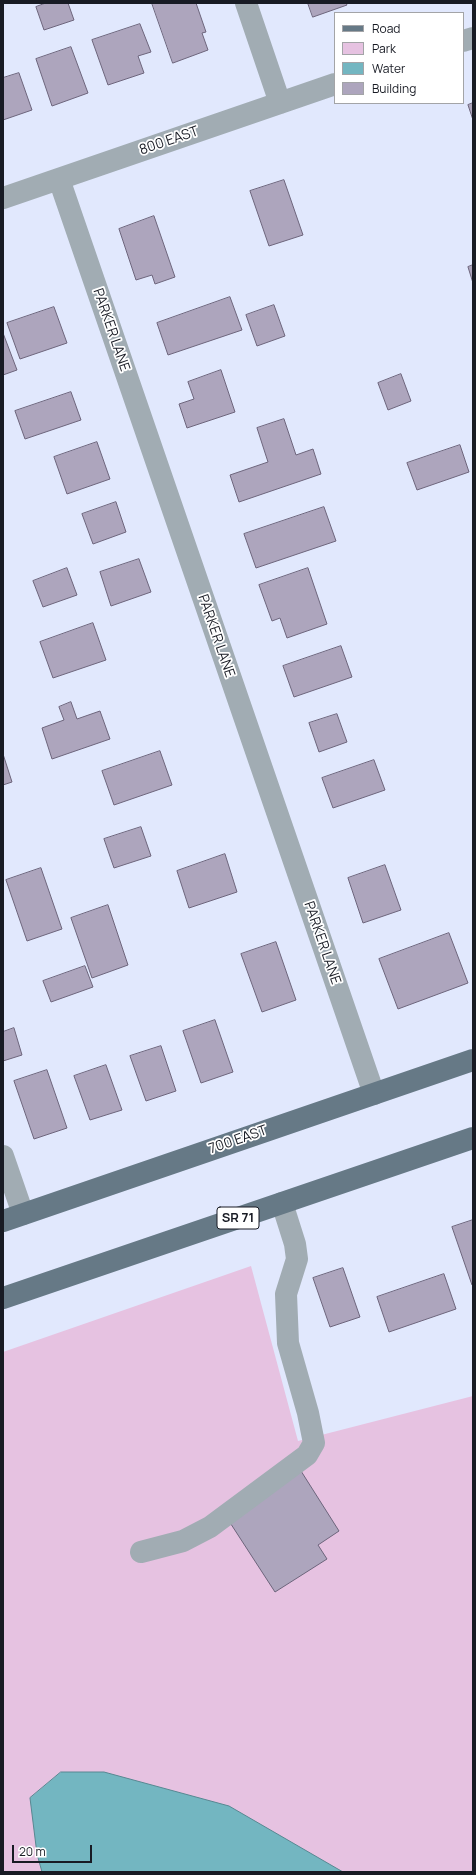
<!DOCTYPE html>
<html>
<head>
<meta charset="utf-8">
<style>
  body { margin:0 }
  #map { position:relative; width:476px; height:1875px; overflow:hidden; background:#e1e8fd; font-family:Manrope,sans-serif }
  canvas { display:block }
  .frame { position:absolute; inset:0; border:4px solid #181b24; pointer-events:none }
  .legend { position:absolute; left:334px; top:12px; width:130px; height:92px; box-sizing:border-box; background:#fff; border:1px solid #a3a4a7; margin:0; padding:5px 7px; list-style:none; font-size:12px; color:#181b24 }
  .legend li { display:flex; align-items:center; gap:8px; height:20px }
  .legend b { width:20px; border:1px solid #a3a4a7 }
  .scale { position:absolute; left:12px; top:1845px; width:80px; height:18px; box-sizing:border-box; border:2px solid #181b24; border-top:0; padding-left:5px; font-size:12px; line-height:14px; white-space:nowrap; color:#181b24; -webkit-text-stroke:3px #fff; paint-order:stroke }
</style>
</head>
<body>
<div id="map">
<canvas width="476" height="1875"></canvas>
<div class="frame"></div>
<ul class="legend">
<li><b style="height:5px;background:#667986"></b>Road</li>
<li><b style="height:11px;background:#e6c2e1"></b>Park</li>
<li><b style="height:11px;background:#73b6c1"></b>Water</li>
<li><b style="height:11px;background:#ada5bd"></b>Building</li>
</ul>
<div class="scale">20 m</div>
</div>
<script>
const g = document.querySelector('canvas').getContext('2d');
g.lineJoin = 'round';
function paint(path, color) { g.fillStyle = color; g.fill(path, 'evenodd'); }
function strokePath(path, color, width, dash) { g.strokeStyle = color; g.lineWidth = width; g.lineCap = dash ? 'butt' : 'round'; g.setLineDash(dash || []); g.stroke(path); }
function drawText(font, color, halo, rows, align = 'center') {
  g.font = font + ' Manrope,sans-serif'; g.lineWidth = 3.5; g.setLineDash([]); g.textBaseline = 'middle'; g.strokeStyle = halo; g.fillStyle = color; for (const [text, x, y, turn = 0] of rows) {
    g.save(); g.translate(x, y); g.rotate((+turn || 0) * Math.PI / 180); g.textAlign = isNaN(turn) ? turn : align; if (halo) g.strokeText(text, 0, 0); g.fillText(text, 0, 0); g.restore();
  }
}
paint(new Path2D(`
  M251,1266l47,175 175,-45v476h-470v-520z`), '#e6c2e1');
const water = new Path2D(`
  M61,1772h43l125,34 114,66h-301l-5,-18 -7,-56z`);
paint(water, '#73b6c1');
strokePath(water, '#588892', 1);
const building = new Path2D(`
  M46,3h22l6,17 -30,10 -8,-23z
  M152,3h44l10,29 -4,1 6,17 -35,13z
  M308,3h38l1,2 -34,12z
  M140,24l11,28 -13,4 6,17 -36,12 -16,-45z
  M71,47l17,46 -36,13 -16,-47z
  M19,73l13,37 -29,10v-42z
  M473,103v17l-5,-15z
  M284,180l19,55 -34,11 -19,-55z
  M154,216l21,61 -20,7 -3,-9 -16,5 -17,-51z
  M473,265v18l-5,-16z
  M230,297l12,33 -74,25 -11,-32z
  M274,305l11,31 -28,10 -11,-31z
  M54,307l13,36 -47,16 -13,-36z
  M3,333l14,37 -14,5z
  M221,370l14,42 -48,16 -8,-24 15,-5 -6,-17z
  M401,374l10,27 -23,9 -10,-27z
  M71,392l10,28 -56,19 -10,-28z
  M284,419l12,36 17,-6 8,25 -82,28 -9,-27 38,-13 -11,-34z
  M97,442l13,37 -43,15 -13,-37z
  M460,445l9,27 -52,18 -10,-27z
  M116,502l10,30 -33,12 -11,-30z
  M324,507l12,34 -80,27 -12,-34z
  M139,559l12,33 -40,14 -11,-34z
  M67,568l10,27 -34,12 -10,-26z
  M308,568l19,56 -40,14 -7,-20 -8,3 -13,-36z
  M93,623l13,37 -53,18 -13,-36z
  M341,646l11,31 -58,20 -11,-31z
  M71,702l6,17 23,-8 10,28 -58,20 -10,-31 22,-8 -5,-13z
  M337,714l10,28 -28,10 -10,-29z
  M160,751l12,34 -58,20 -12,-34z
  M3,754l9,28 -9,3z
  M374,760l11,30 -52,18 -11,-30z
  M141,827l10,29 -37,12 -10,-29z
  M225,854l12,38 -48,16 -12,-37z
  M385,865l16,45 -38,13 -15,-45z
  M41,868l21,61 -35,12 -21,-61z
  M108,905l20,60 -36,13 -21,-60z
  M449,933l19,50 -70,26 -19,-50z
  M276,942l20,58 -34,12 -21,-58z
  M85,966l8,21 -42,15 -8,-21z
  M215,1020l18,52 -32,11 -18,-52z
  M14,1028l8,27 -19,6v-29z
  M161,1046l15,45 -30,10 -16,-45z
  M106,1065l16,45 -32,10 -16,-44z
  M47,1070l20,58 -33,11 -20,-58z
  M473,1220v65h-1l-20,-58z
  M343,1268l17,49 -30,10 -17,-49z
  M444,1274l12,35 -67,23 -12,-35z
  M301,1471l38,60 -21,14 9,14 -52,33 -48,-74z`);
paint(building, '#ada5bd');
strokePath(building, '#6d657c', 1);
strokePath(new Path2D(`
  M246,3l34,100
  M463,41l10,-3
  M59,179l315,915
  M3,198l332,-114
  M3,1156l20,58
  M141,1552l42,-11 27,-14 97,-72 7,-12 -6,-30 -20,-70 -2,-49 11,-35 -2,-15 -13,-41`), '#a1acb3', 22);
strokePath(new Path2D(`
  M3,1221l470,-161
  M3,1298l470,-160`), '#667986', 22);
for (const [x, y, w] of [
  [238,1218,42]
]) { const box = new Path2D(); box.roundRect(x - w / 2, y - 11, w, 22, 3); g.fillStyle = '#fff'; g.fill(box); strokePath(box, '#181b24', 1); }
drawText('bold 13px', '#181b24', null, [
  ["SR 71",238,1218]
]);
drawText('14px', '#181b24', '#fff', [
  ["800 EAST",169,141,-19],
  ["PARKER LANE",111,330,71],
  ["PARKER LANE",216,636,71],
  ["PARKER LANE",322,943,71],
  ["700 EAST",238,1140,-19]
]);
</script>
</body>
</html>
